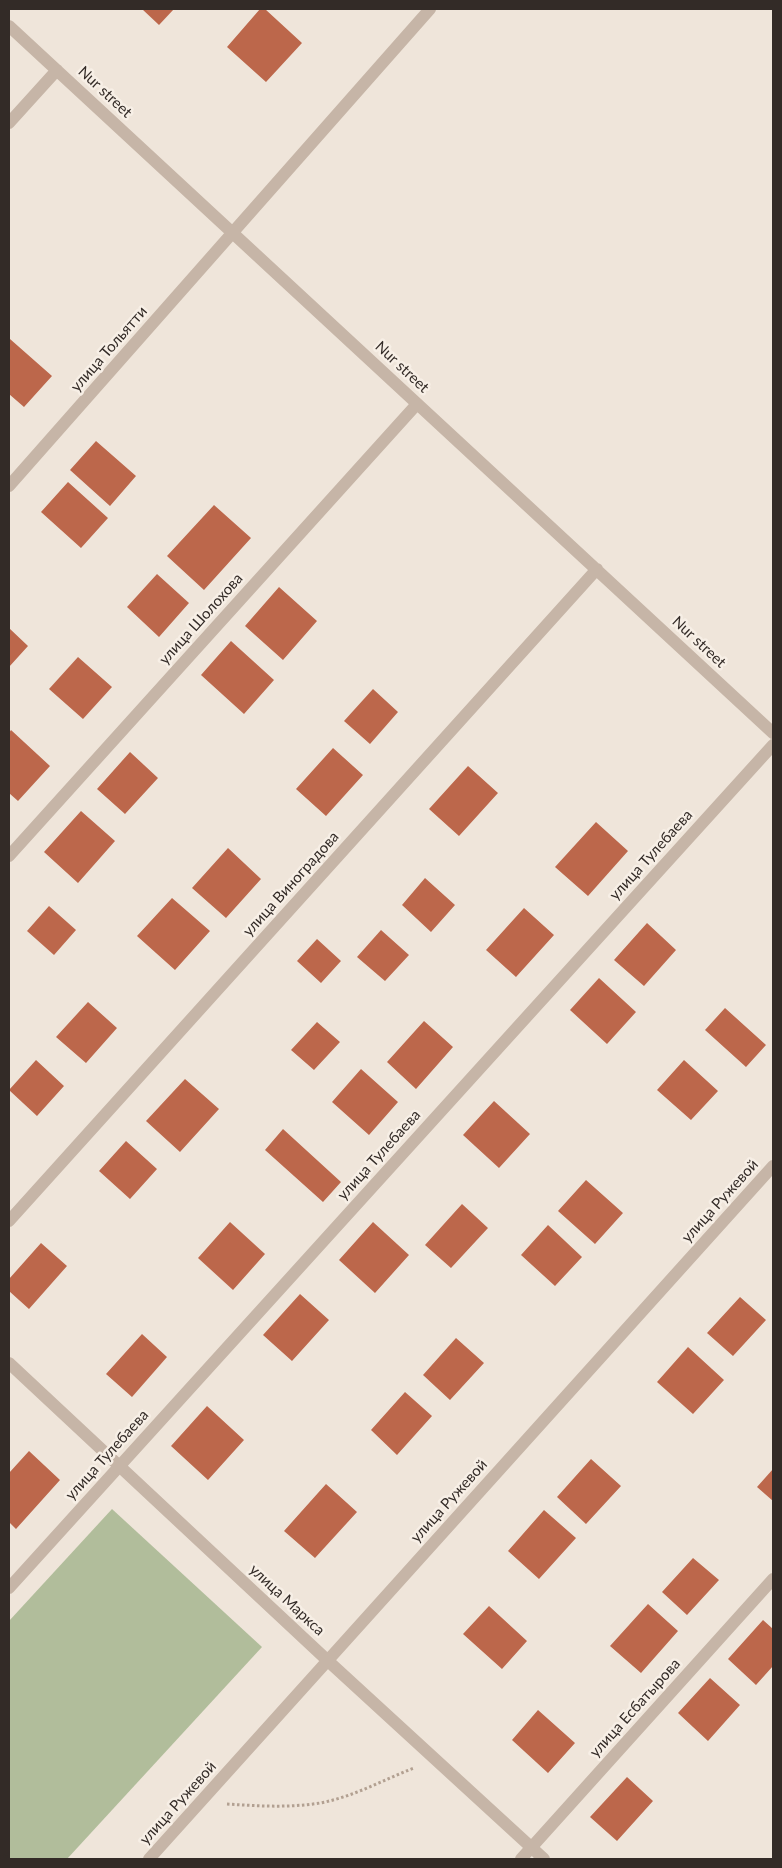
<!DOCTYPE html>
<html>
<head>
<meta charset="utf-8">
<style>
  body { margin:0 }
  #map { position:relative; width:782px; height:1868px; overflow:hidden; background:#efe5da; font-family:Lato,sans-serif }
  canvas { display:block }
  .frame { position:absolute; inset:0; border:10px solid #332b27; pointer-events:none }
</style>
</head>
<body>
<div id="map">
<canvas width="782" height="1868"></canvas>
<div class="frame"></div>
</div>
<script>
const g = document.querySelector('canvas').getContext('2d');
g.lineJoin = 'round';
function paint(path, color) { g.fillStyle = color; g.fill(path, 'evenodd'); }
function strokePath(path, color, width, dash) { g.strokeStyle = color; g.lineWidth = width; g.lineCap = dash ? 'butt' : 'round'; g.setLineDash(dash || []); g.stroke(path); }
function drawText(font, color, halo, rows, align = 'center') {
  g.font = font + ' Lato,sans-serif'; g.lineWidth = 5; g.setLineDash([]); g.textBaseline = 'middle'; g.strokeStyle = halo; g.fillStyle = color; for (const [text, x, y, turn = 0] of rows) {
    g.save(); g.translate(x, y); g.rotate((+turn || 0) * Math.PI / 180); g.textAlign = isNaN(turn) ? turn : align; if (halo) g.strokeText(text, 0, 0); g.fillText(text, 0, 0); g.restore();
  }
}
paint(new Path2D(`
  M112,1509l150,138 -195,212h-58v-238z`), '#b1bd9b');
paint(new Path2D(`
  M142,9h32l-15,16z
  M260,9h5l37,34 -36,39 -39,-35z
  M10,339l42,37 -28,31 -15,-13z
  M96,441l40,35 -26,30 -40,-36z
  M68,482l40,36 -27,30 -40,-36z
  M214,505l37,33 -47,52 -37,-34z
  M157,574l32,29 -30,34 -32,-30z
  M279,587l38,34 -34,39 -38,-34z
  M9,628l19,18 -19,21z
  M231,641l43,39 -30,34 -43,-39z
  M78,657l34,30 -29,32 -34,-30z
  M373,689l25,23 -28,32 -26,-23z
  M11,730l39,36 -32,35 -9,-8v-60z
  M333,748l30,27 -37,41 -30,-27z
  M130,752l28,26 -33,36 -28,-25z
  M468,766l30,27 -39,43 -30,-27z
  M81,811l34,30 -37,42 -34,-31z
  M596,822l32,29 -40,45 -33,-29z
  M228,848l33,31 -35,39 -34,-30z
  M425,878l30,27 -24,27 -29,-27z
  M172,898l38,33 -35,39 -38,-34z
  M49,906l27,24 -22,25 -27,-24z
  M524,908l30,27 -38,42 -30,-27z
  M647,923l29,27 -32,36 -30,-26z
  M381,930l28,25 -24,26 -28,-24z
  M317,939l24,22 -20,22 -24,-22z
  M599,978l37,34 -29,32 -37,-34z
  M88,1002l29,26 -31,35 -30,-26z
  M725,1008l41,37 -20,22 -41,-37z
  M424,1021l29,26 -37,42 -29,-27z
  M317,1022l23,20 -26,28 -23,-20z
  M36,1060l28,26 -27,30 -28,-26z
  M684,1060l34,31 -27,29 -34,-30z
  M361,1069l37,33 -29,33 -37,-33z
  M185,1079l34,30 -39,43 -34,-31z
  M494,1101l36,33 -31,34 -36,-33z
  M283,1129l58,53 -18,20 -58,-52z
  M126,1141l31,28 -27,30 -31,-28z
  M586,1180l37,33 -28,31 -37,-33z
  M462,1204l26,24 -37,40 -26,-23z
  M230,1222l35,32 -32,36 -35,-32z
  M373,1222l36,33 -34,38 -36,-33z
  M548,1225l34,32 -27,29 -34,-31z
  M41,1243l26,23 -38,43 -20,-18v-12z
  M300,1294l29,26 -37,41 -29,-26z
  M740,1297l26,23 -33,36 -26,-23z
  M142,1334l25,23 -35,40 -26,-23z
  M456,1338l28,25 -34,37 -27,-25z
  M688,1347l36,33 -31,34 -36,-32z
  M405,1392l27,24 -35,39 -26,-25z
  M207,1406l37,34 -36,40 -37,-34z
  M29,1451l31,29 -44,49 -7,-7v-49z
  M591,1459l30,27 -35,38 -29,-27z
  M773,1469v32l-16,-14z
  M326,1484l31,28 -42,46 -31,-27z
  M544,1510l32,28 -37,41 -31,-28z
  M693,1558l26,22 -32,35 -25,-23z
  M648,1604l30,27 -37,42 -31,-27z
  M489,1606l38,35 -25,28 -39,-35z
  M763,1620l10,9v37l-17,19 -28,-26z
  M710,1678l30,27 -32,36 -30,-28z
  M538,1710l37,33 -27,30 -36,-33z
  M627,1777l26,24 -36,40 -27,-24z`), '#bc674b');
strokePath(new Path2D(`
  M227,1804c31,2 62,4 93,-1 33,-6 63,-23 94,-35`), '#b2a091', 3, [2.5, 2.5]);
strokePath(new Path2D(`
  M9,26l764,707
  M9,123l48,-53
  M9,486l421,-477
  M9,856l408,-452
  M9,1221l588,-652
  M9,1363l318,297 217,199
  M9,1588l764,-843
  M149,1859l624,-693
  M521,1859l252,-280`), '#c6b5a7', 12);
drawText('15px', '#332b27', '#f7efe6', [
  ["Nur street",105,92,43],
  ["улица Тольятти",109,349,-49],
  ["Nur street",402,367,43],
  ["улица Шолохова",201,619,-48],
  ["Nur street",699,642,43],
  ["улица Тулебаева",651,855,-48],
  ["улица Виноградова",291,884,-48],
  ["улица Тулебаева",379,1155,-48],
  ["улица Ружевой",720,1201,-48],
  ["улица Тулебаева",107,1455,-48],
  ["улица Ружевой",449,1501,-48],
  ["улица Маркса",287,1600,43],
  ["улица Есбатырова",635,1708,-48],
  ["улица Ружевой",178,1803,-48]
]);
</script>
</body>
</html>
